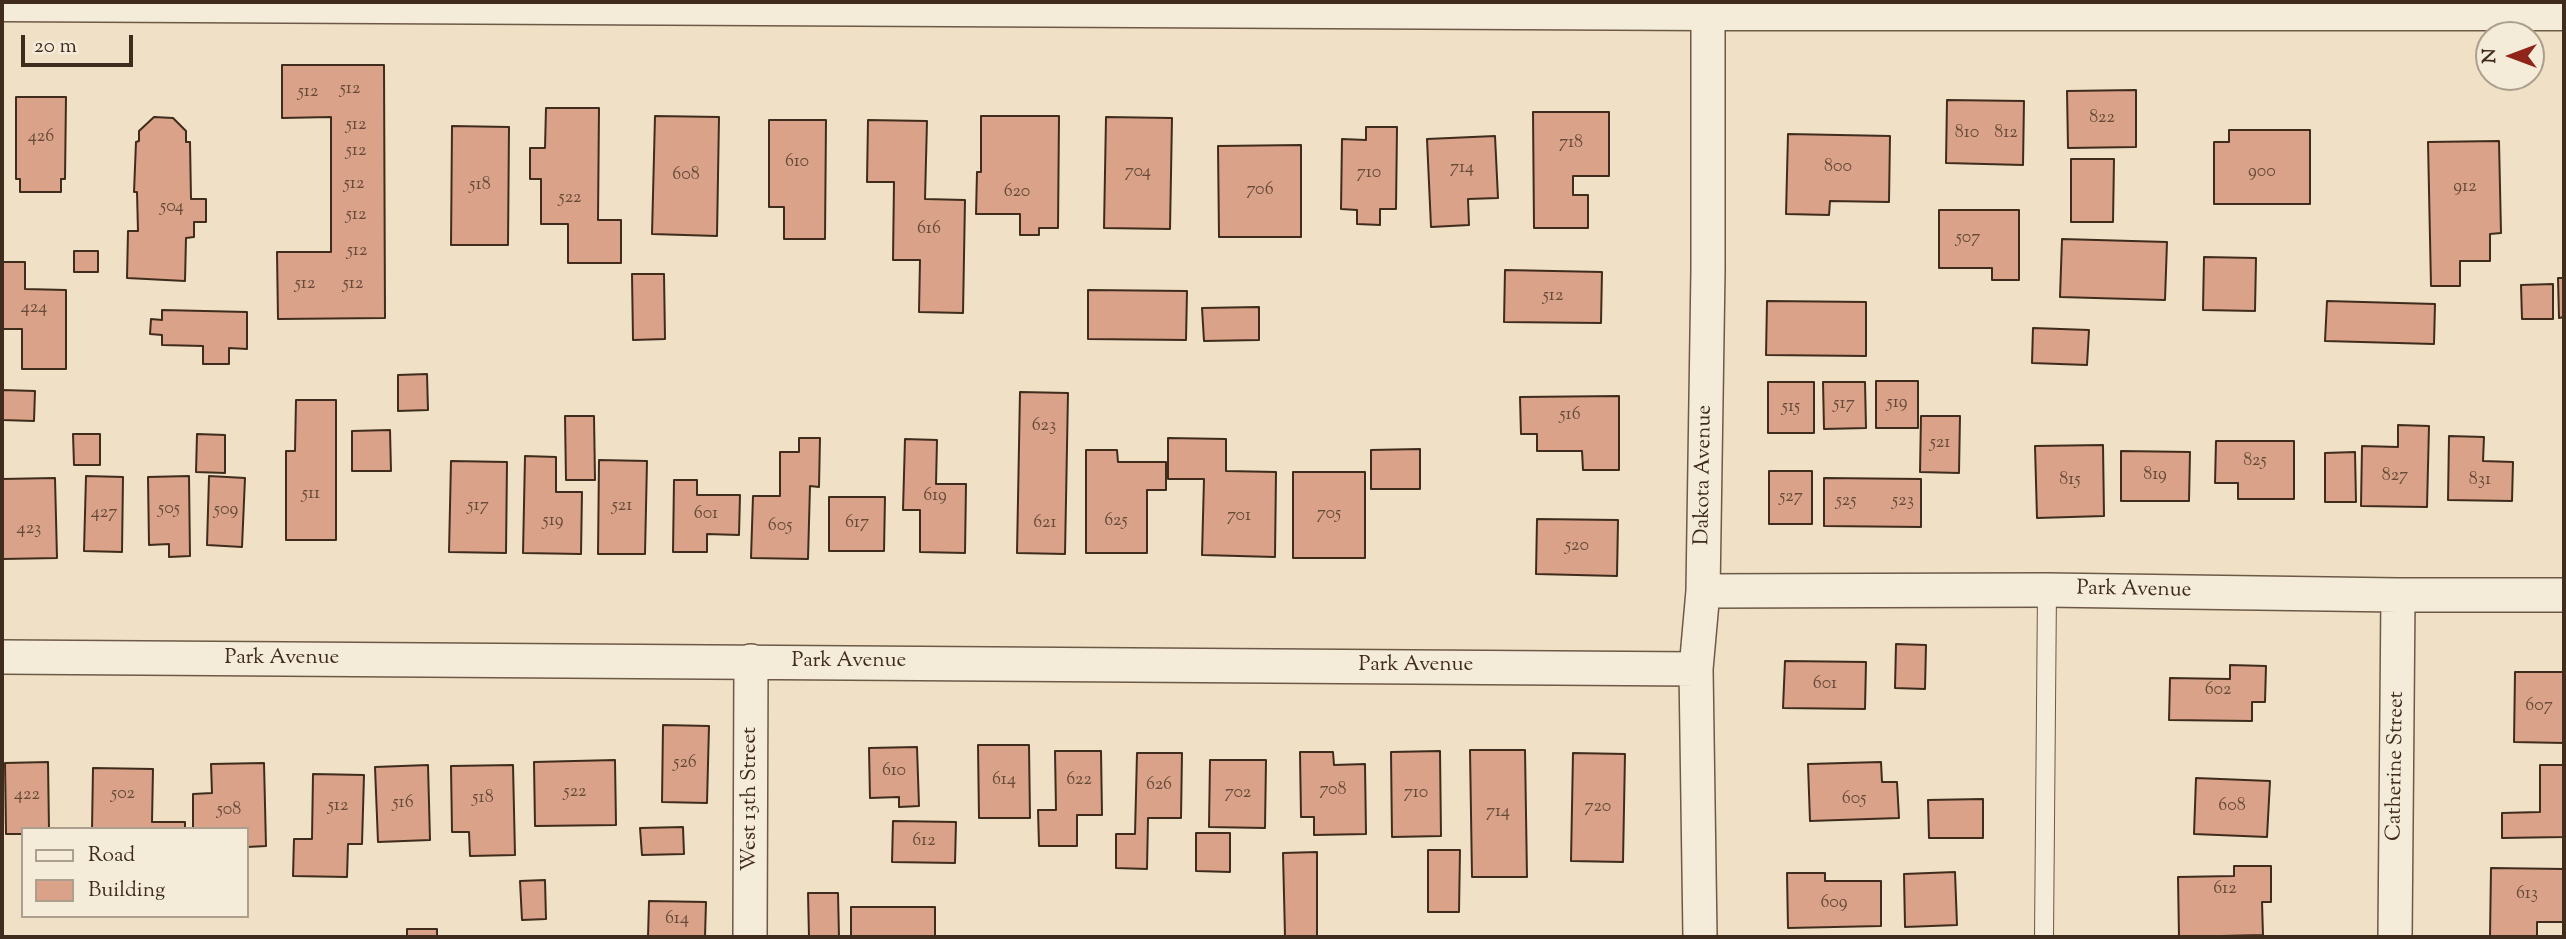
<!DOCTYPE html>
<html>
<head>
<meta charset="utf-8">
<style>
  body { margin:0 }
  #map { position:relative; width:2566px; height:939px; overflow:hidden; background:#f0e0c5; font-family:"Sorts Mill Goudy",serif }
  canvas { display:block }
  .frame { position:absolute; inset:0; border:4px solid #402c1c; pointer-events:none }
  .legend { position:absolute; left:21px; top:827px; width:228px; height:91px; box-sizing:border-box; background:#f5ebd9; border:2px solid #ad9f8d; margin:0; padding:9px 12px; list-style:none; font-size:21px; color:#402c1c }
  .legend li { display:flex; align-items:center; gap:14px; height:35px }
  .legend b { width:35px; border:2px solid #ad9f8d }
  .north { position:absolute; left:2475px; top:21px; width:70px; height:70px; box-sizing:border-box; background:#f5ebd9; border:2px solid #ad9f8d; border-radius:50%; rotate:270deg; font-size:19px; font-weight:700; line-height:28px; text-align:center; color:#402c1c }
  .north::after { content:''; display:block; margin:auto; width:24px; height:32px; background:#8f2418; clip-path:polygon(50% 0,100% 100%,50% 72%,0 100%) }
  .scale { position:absolute; left:21px; top:35px; width:112px; height:32px; box-sizing:border-box; border:4px solid #402c1c; border-top:0; padding-left:9px; font-size:21px; line-height:24px; white-space:nowrap; color:#402c1c; -webkit-text-stroke:5px #f5ebd9; paint-order:stroke }
</style>
</head>
<body>
<div id="map">
<canvas width="2566" height="939"></canvas>
<div class="frame"></div>
<ul class="legend">
<li><b style="height:9px;background:#f5ebd9"></b>Road</li>
<li><b style="height:19px;background:#d9a289"></b>Building</li>
</ul>
<div class="north">N</div>
<div class="scale">20 m</div>
</div>
<script>
const g = document.querySelector('canvas').getContext('2d');
g.lineJoin = 'round';
function paint(path, color) { g.fillStyle = color; g.fill(path, 'evenodd'); }
function strokePath(path, color, width, dash) { g.strokeStyle = color; g.lineWidth = width; g.lineCap = dash ? 'butt' : 'round'; g.setLineDash(dash || []); g.stroke(path); }
function drawText(font, color, halo, rows, align = 'center') {
  g.font = font + ' "Sorts Mill Goudy",serif'; g.lineWidth = 5; g.setLineDash([]); g.textBaseline = 'middle'; g.strokeStyle = halo; g.fillStyle = color; for (const [text, x, y, turn = 0] of rows) {
    g.save(); g.translate(x, y); g.rotate((+turn || 0) * Math.PI / 180); g.textAlign = isNaN(turn) ? turn : align; if (halo) g.strokeText(text, 0, 0); g.fillText(text, 0, 0); g.restore();
  }
}
const building = new Path2D(`
  M282,65h102l1,253 -107,1 -1,-67h54v-135l-49,1z
  M2136,90v57l-68,1 -1,-57z
  M16,97h50l-1,82h-4v13h-41v-13h-4z
  M1947,100l77,1 -1,64 -77,-2z
  M546,108h53l-1,112h23v43h-53v-39h-27v-45h-11v-31h15z
  M1533,112h76v64h-36v19h15v33h-54z
  M655,116l64,1 -2,119 -65,-2z
  M981,116h78l-1,112h-19v7h-19v-21h-44l1,-42h4z
  M154,117l19,1 13,13v11h4l1,57h15v23h-12v15l-8,1 -1,43 -58,-3 1,-47h10l-1,-39h-3l2,-50 3,-1v-10z
  M1106,117l66,1 -2,111 -66,-1z
  M769,120h57l-1,119h-41v-32h-15z
  M868,120l59,1 -2,78 40,1 -2,113 -44,-1 1,-52h-27l1,-78h-27z
  M452,126l57,1 -1,118h-57z
  M1366,127h31l-1,82h-16v16l-23,-1v-14l-16,-1 1,-70 24,1z
  M2229,130h81v74h-96v-62h15z
  M1788,134l102,2 -1,66 -59,-1 -1,14 -43,-1z
  M1495,136l3,62 -30,1 1,26 -38,2 -4,-88z
  M2499,141l2,92 -11,1v27h-30v25h-29l-3,-144z
  M1301,145v92h-82l-1,-91z
  M2071,159h43l-1,63h-42z
  M1939,210h80v70h-27v-12h-53z
  M2062,239l105,3 -2,58 -105,-3z
  M74,251h24v21h-24z
  M2204,257l52,1 -1,53 -52,-1z
  M2,262h23v27l41,1v79h-44v-40h-20z
  M1505,270l97,2 -1,51 -97,-1z
  M632,274h32l1,65 -32,1z
  M2558,278h6v39l-5,1z
  M2553,284v35h-31l-1,-34z
  M1088,290l99,1 -1,49 -98,-1z
  M1767,301l99,1v54l-100,-1z
  M2327,301l108,3 -1,40 -109,-3z
  M1259,307v33l-55,1 -2,-33z
  M162,310l85,2v37l-18,-1v16h-26v-18l-41,-1v-10l-12,-1 1,-15 11,1z
  M2033,328l56,2 -2,35 -55,-2z
  M427,374l1,36 -30,1v-36z
  M1876,381h42v47h-42z
  M1768,382h46v51h-46z
  M1823,382h42l1,46 -42,1z
  M2,390l33,1 -1,30 -32,-1z
  M1020,392l48,1 -3,161 -48,-1z
  M1619,396v74h-36l-1,-19h-45v-17h-16l-1,-37z
  M296,400h40v140h-50v-89h9z
  M565,416h29l1,64h-29z
  M1921,416h39l-1,57 -39,-1z
  M2398,425l31,1 -2,81 -66,-1 1,-60 36,1z
  M390,430l1,41h-39v-40z
  M73,434h27v31h-26z
  M197,434l28,1v38l-29,-1z
  M2449,436l35,1 -1,24 30,1 -1,39 -64,-1z
  M799,438h21l-1,49 -9,-1 -2,73 -57,-1 2,-62h27v-44h19z
  M1168,438l58,1v32l50,1 -1,85 -73,-2 2,-76h-36z
  M905,439l32,1 -1,44h30l-1,69 -45,-1v-42h-17z
  M2216,441h78v58h-56v-16h-23z
  M2103,445l1,71 -67,2 -2,-72z
  M1420,449v40h-49v-39z
  M1086,450h31l1,12h48v28h-19v63h-61z
  M2121,451l69,1 -1,49h-68z
  M2355,452l1,50h-31v-49z
  M525,456l31,1v35h26l-1,62 -58,-1z
  M599,460l48,1 -2,93h-47z
  M451,461l56,1 -1,91 -57,-1z
  M1769,471h43v53h-43z
  M1293,472h72v86h-72z
  M86,476l37,1 -1,75 -38,-1z
  M189,476l1,80 -21,1v-13l-20,1 -1,-68z
  M209,476l36,2 -3,69 -35,-2z
  M55,478l2,80 -54,1 -1,-80z
  M1824,478l97,1v48l-97,-1z
  M674,480h23v15h43l-1,40 -32,-1v18h-34z
  M829,497h56l-1,54h-55z
  M1537,519l81,1 -1,56 -81,-2z
  M1896,644l30,1 -1,44 -30,-1z
  M1785,661l81,1 -1,47 -82,-1z
  M2230,665l36,1 -1,36h-13v19l-83,-1 1,-42 60,1z
  M2515,672h49v71l-50,-1z
  M663,725l46,1 -2,77 -45,-1z
  M978,745h51l1,73h-51z
  M917,747l2,59 -20,1v-10l-29,1 -1,-50z
  M1470,750h55l2,127h-55z
  M1055,751h46l1,64h-25v31h-38l-1,-36h18z
  M1440,751l1,85 -49,1 -1,-85z
  M1300,752h33l1,13 31,-1 1,70 -52,1v-18h-13z
  M1137,753h45l-1,65h-33l-1,51 -31,-1v-34h19z
  M1573,753l52,1 -2,108 -52,-1z
  M615,760l1,65 -81,1 -1,-64z
  M1210,760h56l-1,68 -56,-1z
  M48,762l1,67h-26v5h-17l-1,-71z
  M1881,762l1,20h15l2,36 -89,3 -2,-57z
  M264,763l2,83 -19,1v-18h-54v-35l19,-1 -1,-29z
  M428,765l2,75 -52,2 -3,-75z
  M513,765l2,90 -45,1 -1,-24h-17l-1,-66z
  M2540,765h24v72l-62,1v-25l38,-1z
  M93,768l60,1 -1,53h33v7h-93z
  M313,774l51,1 -2,69h-14l-1,33 -54,-1 1,-37h18z
  M2196,778l74,3 -3,56 -73,-3z
  M1983,799v39h-54l-1,-38z
  M893,821l63,1 -1,41 -63,-1z
  M683,827l1,27 -42,1 -2,-27z
  M1196,833h34v39l-34,-1z
  M1428,850h32l-1,62h-31z
  M1317,852v84h-32l-2,-83z
  M2234,866h37v36h-9l1,33 -84,2 -1,-60 56,-1z
  M2491,868l73,1v53h-27v15l-47,-1z
  M1955,872l2,53 -52,2 -1,-53z
  M1787,873h38v8h56v45l-93,2z
  M545,880l1,39 -24,1 -2,-39z
  M808,893h30l1,44h-30z
  M649,901l57,1 -1,35h-57z
  M851,907h84v30h-84z
  M407,929h30v8h-30z`);
paint(building, '#d9a289');
strokePath(building, '#402c1c', 2);
const service = new Path2D(`
  M2044,937l3,-347`);
const minor = new Path2D(`
  M1703,591l344,-1 351,5h166
  M2,657l1694,12
  M750,937l1,-276
  M1700,937l-4,-268 7,-78 5,-321v-259
  M2395,937l3,-342`);
const tertiary = new Path2D(`
  M2,2l1706,9h856`);
strokePath(service, '#6c5946', 20);
strokePath(minor, '#6c5946', 36);
strokePath(tertiary, '#6c5946', 41);
strokePath(service, '#f5ebd9', 18);
strokePath(minor, '#f5ebd9', 33);
strokePath(tertiary, '#f5ebd9', 38);
drawText('18px', '#664a37', null, [
  ["512",350,90],
  ["512",308,93],
  ["822",2102,119],
  ["512",356,126],
  ["810",1967,134],
  ["812",2006,134],
  ["426",41,138],
  ["718",1571,144],
  ["512",356,152],
  ["610",797,163],
  ["800",1838,168],
  ["714",1462,169],
  ["704",1138,173],
  ["900",2262,173],
  ["710",1369,174],
  ["608",686,176],
  ["512",354,185],
  ["518",480,186],
  ["912",2465,188],
  ["706",1260,191],
  ["620",1017,193],
  ["522",570,199],
  ["504",172,208],
  ["512",356,216],
  ["616",929,230],
  ["507",1968,239],
  ["512",357,252],
  ["512",305,285],
  ["512",353,285],
  ["512",1553,297],
  ["424",34,309],
  ["519",1897,404],
  ["517",1844,405],
  ["515",1791,408],
  ["516",1570,416],
  ["623",1044,427],
  ["521",1940,444],
  ["825",2255,462],
  ["819",2155,476],
  ["827",2395,477],
  ["815",2070,481],
  ["831",2480,481],
  ["511",311,495],
  ["619",935,497],
  ["527",1791,498],
  ["525",1846,502],
  ["523",1903,502],
  ["517",478,507],
  ["521",622,507],
  ["505",169,510],
  ["509",226,511],
  ["427",104,514],
  ["601",706,515],
  ["705",1329,515],
  ["701",1239,517],
  ["519",553,522],
  ["625",1116,522],
  ["617",857,524],
  ["621",1045,524],
  ["605",780,527],
  ["423",29,530],
  ["520",1577,547],
  ["601",1825,685],
  ["602",2218,691],
  ["607",2539,707],
  ["526",685,764],
  ["610",894,772],
  ["614",1004,781],
  ["622",1079,781],
  ["626",1159,786],
  ["708",1333,791],
  ["522",575,793],
  ["702",1238,794],
  ["710",1416,794],
  ["502",123,795],
  ["422",27,796],
  ["518",483,799],
  ["605",1854,800],
  ["516",403,804],
  ["512",338,807],
  ["608",2232,807],
  ["720",1598,808],
  ["508",229,811],
  ["714",1498,813],
  ["612",924,842],
  ["612",2225,890],
  ["613",2527,895],
  ["609",1834,904],
  ["614",677,920]
]);
drawText('21px', '#402c1c', '#f5ebd9', [
  ["Dakota Avenue",1705,475,-89],
  ["Park Avenue",2134,591,1],
  ["Park Avenue",282,659],
  ["Park Avenue",849,662],
  ["Park Avenue",1416,666],
  ["Catherine Street",2397,766,-89],
  ["West 13th Street",751,799,-90]
]);
</script>
</body>
</html>
